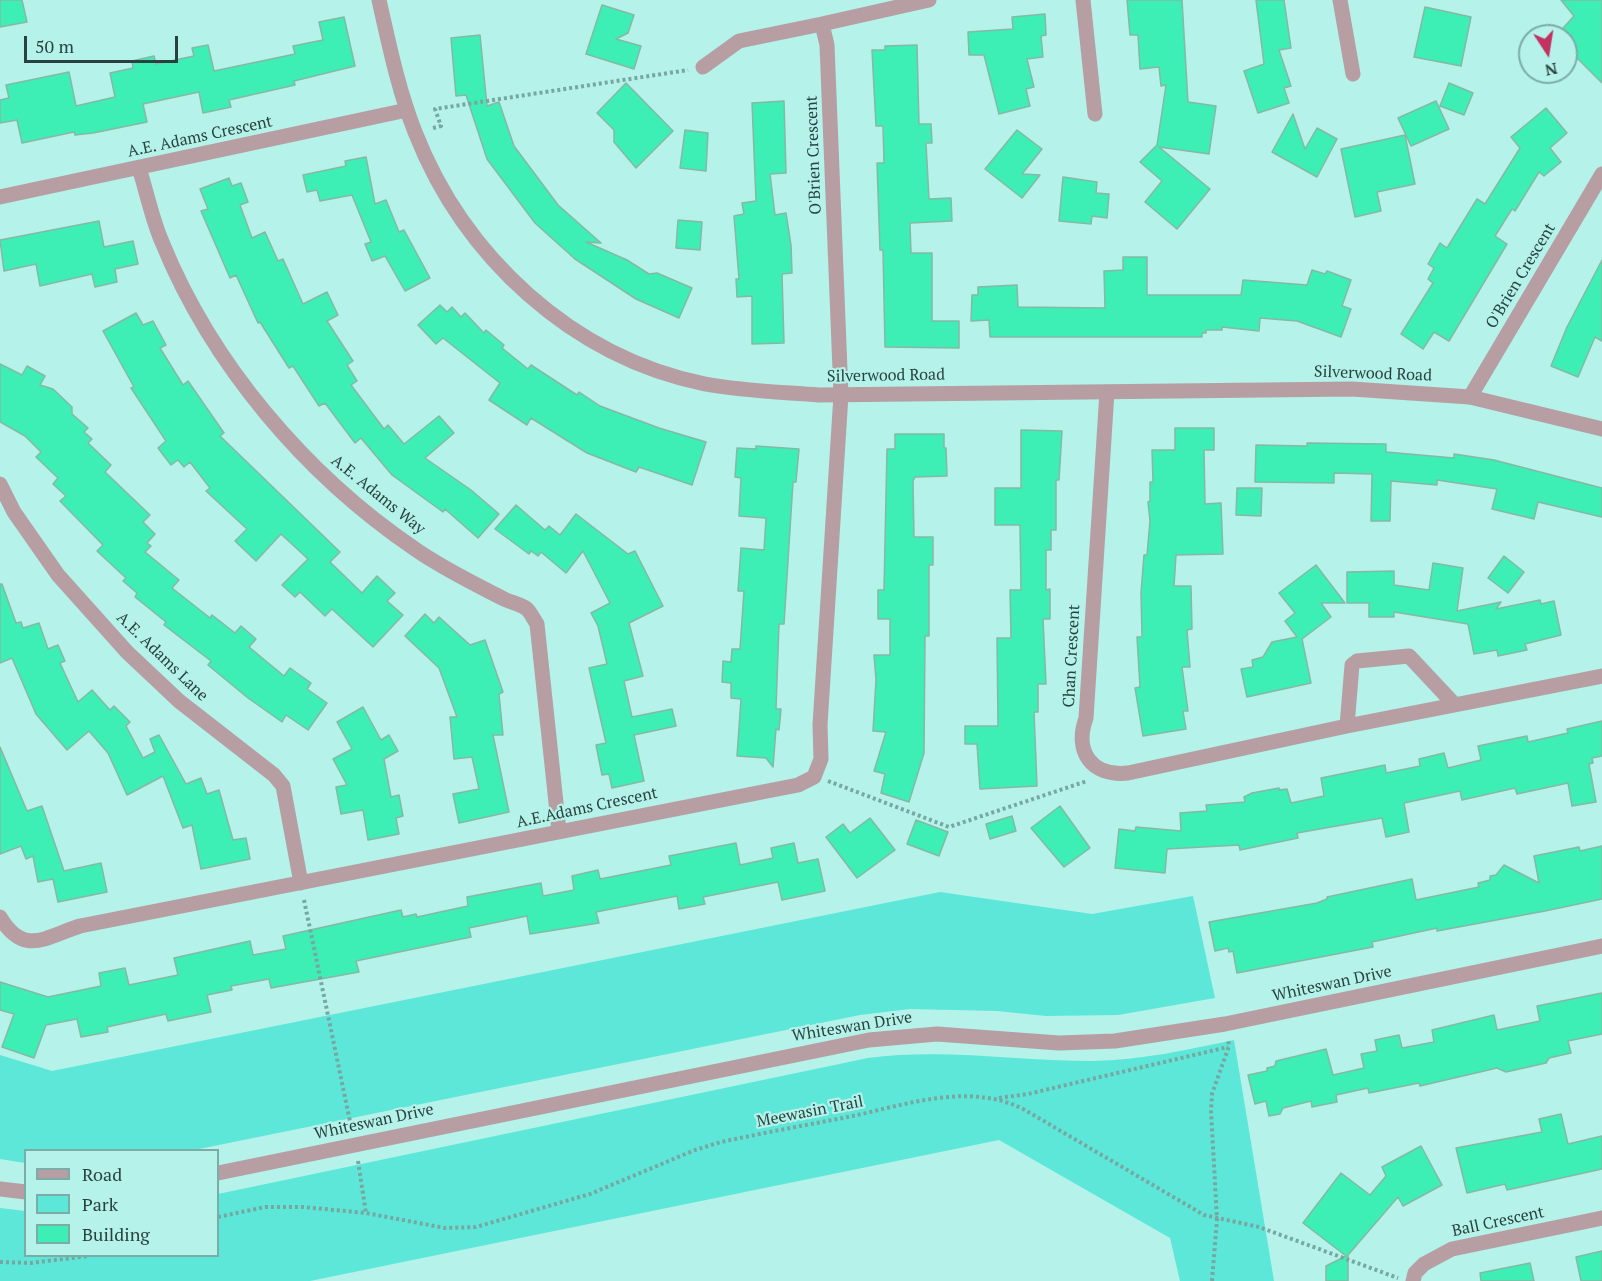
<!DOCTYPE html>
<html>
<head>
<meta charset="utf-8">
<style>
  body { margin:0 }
  #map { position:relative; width:1602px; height:1281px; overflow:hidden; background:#b4f2ea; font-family:"PT Serif",serif }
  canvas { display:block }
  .legend { position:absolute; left:24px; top:1149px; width:195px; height:108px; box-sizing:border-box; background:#b4f2ea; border:2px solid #7caca6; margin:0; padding:8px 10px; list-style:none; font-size:18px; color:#29423f }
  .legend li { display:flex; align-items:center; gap:12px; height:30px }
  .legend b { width:30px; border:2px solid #7caca6 }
  .north { position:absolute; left:1518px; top:24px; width:60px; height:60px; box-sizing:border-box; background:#b4f2ea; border:2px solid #7caca6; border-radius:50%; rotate:168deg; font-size:16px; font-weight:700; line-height:24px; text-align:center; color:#29423f }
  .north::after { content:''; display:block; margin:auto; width:21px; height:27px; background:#c13361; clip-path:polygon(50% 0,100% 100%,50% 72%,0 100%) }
  .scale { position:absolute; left:24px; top:36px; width:154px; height:27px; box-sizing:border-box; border:3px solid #29423f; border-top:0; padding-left:8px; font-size:18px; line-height:21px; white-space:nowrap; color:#29423f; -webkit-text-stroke:4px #b4f2ea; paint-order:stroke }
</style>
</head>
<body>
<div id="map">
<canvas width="1602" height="1281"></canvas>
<ul class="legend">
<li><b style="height:8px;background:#b69ea2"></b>Road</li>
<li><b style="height:16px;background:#5de7d9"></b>Park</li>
<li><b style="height:16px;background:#3deeb5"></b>Building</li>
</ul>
<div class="north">N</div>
<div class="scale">50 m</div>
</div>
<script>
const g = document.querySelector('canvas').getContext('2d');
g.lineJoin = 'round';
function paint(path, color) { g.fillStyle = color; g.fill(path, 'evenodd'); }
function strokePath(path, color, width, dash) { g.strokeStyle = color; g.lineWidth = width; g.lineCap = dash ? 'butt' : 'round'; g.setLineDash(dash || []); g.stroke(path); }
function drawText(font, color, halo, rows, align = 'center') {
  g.font = font + ' "PT Serif",serif'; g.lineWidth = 4.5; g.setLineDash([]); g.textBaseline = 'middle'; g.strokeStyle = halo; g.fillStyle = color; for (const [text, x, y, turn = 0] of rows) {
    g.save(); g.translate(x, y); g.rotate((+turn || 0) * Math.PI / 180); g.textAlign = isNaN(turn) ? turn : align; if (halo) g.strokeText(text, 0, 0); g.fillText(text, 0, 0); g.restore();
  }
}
paint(new Path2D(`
  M940,892l152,22 101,-18 22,102 -97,17 -72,1 -49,-5 -87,-2 -50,6 -666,135h-168l-1,13 -25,-4v-104l52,16z
  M1234,1040l40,241h-94l-10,-43 -171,-98 -689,141h-310v-73l25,3 1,45h192v-62l650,-136c76,-10 149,3 225,3 48,-1 94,-11 141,-21z`), '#5de7d9');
const building = new Path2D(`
  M0,0h22l5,22 -27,5z
  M1127,0h55l6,102 28,4 -7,48 -50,-7 51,42 -33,40 -32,-27 17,-21 -22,-19 17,-17 9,-60 -5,1 -2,-19 -19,2 -2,-34h-8z
  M1256,0h28l7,48 -12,2 12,36 -7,2 5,15 -31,10 -14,-42 20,-7z
  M1561,0h41v83l-36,-36v-11h-10l18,-20z
  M602,5l32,10 -6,18 -12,6 25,7 -7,23 -48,-15z
  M1425,7l46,10 -10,49 -47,-9z
  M1045,14l1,21 -5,1 2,21 -16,2 7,28 -8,2 4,17 -31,8 -15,-59h-15l-1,-23 45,-3 -1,-12z
  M344,17l11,49 -61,15 1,4 -66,15 2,7 -28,6 -4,-21 -56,12 4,18 -54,11 -18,2 -1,-3 -52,11 -5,-23 -17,3v-23l9,-2 -3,-13 63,-13 7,34 39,-9 -5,-24 23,-5 -1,-7 22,-5 2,8 38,-8 -2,-8 16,-3 6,26 81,-17 -2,-8 30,-6 -4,-18z
  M480,35l7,71 12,-4 15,44 44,59 43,38 -15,-1 41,18 22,14 8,-1 35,15 -13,30 -43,-19 -61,-40 -40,-36 -48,-64 -21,-64 -10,1 -5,-58z
  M917,45l2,79h12l1,19h-6l3,56 22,-1 1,23 -42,2 1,30h21v68h27v27l-74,-1 -2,-97h-3l-3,-87h7l-1,-37h-7l-4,-76h13v-4z
  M626,83l47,48 -37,37 -22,-26v-12l-17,-17z
  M1449,83l24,10 -9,22 -24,-9z
  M784,101l2,72 -16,1 5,41 11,-2 5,32 1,28 -10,1 2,69 -32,1v-48l-15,1 -1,-18h3l-5,-63 10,-2 -2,-11 14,-2 -4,-98z
  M1436,101l13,28 -38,17 -13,-28z
  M1546,108l21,25 -17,15 11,14 -17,14 -5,-4 -24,39 -3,-2 -17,27 12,8 -58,97 -15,-9 -11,17 -22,-15 32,-51 -5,-4 6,-11 -6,-4 12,-21 7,5 30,-49 8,5 35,-56 -9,-11z
  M1293,114l12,35 12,-21 20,11 -20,38 -45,-25z
  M685,130l23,3 -2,38 -26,-3z
  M1017,130l25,19 -20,25 18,1 -18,23 -37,-29z
  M1405,135l10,49 -38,8 4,19 -26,6 -14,-68z
  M366,157l9,47 11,-4 13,32 5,-2 26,48 -25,13 -20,-35 -13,5 -7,-17 6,-2 -19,-47 -32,6 -3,-11 -10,2 -4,-17 43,-9 -1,-5z
  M1063,177l34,5 -1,11 13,1 -2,24 -15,-2 -1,8 -32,-3z
  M229,178l3,8 9,-3 7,19 -8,3 12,33 13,-6 13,29 5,-2 20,45 24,-12 11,23 -11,6 26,40 -6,4 10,16 -6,4 33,44 4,-4 16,19 35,-28 15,17 -29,25 46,32 28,24 -21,24 -33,-29 -2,3 -51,-37 -31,-37 -6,5 -30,-40 -6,3 -26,-40 -4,2 -29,-46 -2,1 -22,-48 -6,3 -29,-67 7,-2 -8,-20z
  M678,220l24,2 -2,28 -24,-2z
  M99,221l5,26 29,-6 5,23 -23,5 2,13 -22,5 -3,-13 -52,12 -4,-22 -32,7 -4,-31z
  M1123,257h24v38h94l2,-15 64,5 5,-15 13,4 2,-3 24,9 -9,26 9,3 -10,28 -44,-16 -37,-3 -1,13 -37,-4v3h-16v3h-4v4h-212l-1,-17 -18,1 1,-26h6v-8l39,-2 1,22 87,1 -1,-37 19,-1z
  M1602,260v81l-7,-4 -17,40 -27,-11 16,-39z
  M440,305l7,7 5,-5 9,10 4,-4 19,20 2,-3 18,15 -2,3 26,21 3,-4 46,30 2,-3 21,14 59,22 47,14 -14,43 -53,-18 -3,5 -49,-19 -56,-35 -4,7 -38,-25 11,-17 -57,-45 -7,6 -18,-19z
  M136,313l7,12 10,-4 13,24 -6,3 23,37 5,-4 36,52 -4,3 120,116 -10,10 32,31 15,-17 18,17 -8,8 16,14 -30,32 -41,-38 -7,7 -25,-24 -5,5 -13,-12 26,-26 -27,-25 -25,27 -21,-20 12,-12 -41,-38 4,-3 -20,-26 -6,5 -6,-7 -7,5 -13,-17 8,-7 -35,-53 3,-1 -31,-56z
  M0,364l22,11 5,-9 18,10 -5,9 13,4 19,18v7l16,14 -4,4 8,7 -4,4 23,22 -6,7 45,43 -7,7 12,12 -8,9 4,3 -6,6 34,28 -7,8 38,30 2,-3 23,18 6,-7 15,13 -7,8 35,29 6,-8 21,15 -4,6 20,14 -19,27 -22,-15 -4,7 -34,-24 -40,-33 3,-4 -47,-36 2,-3 -31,-25 2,-4 -14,-12 3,-3 -29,-27 6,-6 -43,-44 6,-5 -13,-12 5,-6 -22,-21 5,-5 -16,-16 -25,-14z
  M1175,428h39v22h-10l1,54 16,-1 2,51 -47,1 -2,31h17l1,43 -5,1 3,37h-8l6,44h-5l3,18 -43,7 -8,-48 5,-1 -3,-50h5l-1,-44 3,-38h3l3,-34 -2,-19 2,-1v-19h3l-1,-32h23z
  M1021,430l41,1 -3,49h-3v50h-5v20h-5v40l4,-1v30h-7l3,65h-8v28h-4l3,74 -57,3 -3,-45h-12v-18h33l-1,-88h14l-1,-48h11l-1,-65h-25v-37h26z
  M895,434h49v14h2l1,28 -32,1 -2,4 1,56h19v28h-4v71h-4l-1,117 -15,49 -28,-9 4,-19 -11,-3 12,-39 -13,-1 3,-51 -2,-25h16v-36h-12v-29h6l3,-141h8z
  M1307,443l79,1v8l68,6v-4l40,6 108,28v29l-64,-15 -4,17 -42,-10 5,-20 -60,-9v5l-46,-4 -1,40h-19l1,-47 -38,-1v10l-79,-1 1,-37 51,1z
  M756,446l43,3 -3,33h-3l-9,142h-5l-3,85h5l-2,21 -3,-1 -3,38 -7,-9 -29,-2 4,-57 -10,-1v-15l-9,-1 1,-21 8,1 1,-13h8l4,-58h-6l3,-43 23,2 2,-32 -27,-2 2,-38 -6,-1 2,-29 19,1z
  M1237,488h25l-1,28 -25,-1z
  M516,505l29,25 4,-4 11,9 16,-21 52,40 7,-3 28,55 -34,17 14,53 -19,5 8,36 40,-8 4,17 -42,9 10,46 -32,7 -3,-14 -7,1 -6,-30 10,-2 -17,-75 18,-4 -9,-38 -7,-13 19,-10 -27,-52 -17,22 -25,-21 -3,4 -7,-5 -2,3 -34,-25z
  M1504,556l20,16 -16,21 -20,-15z
  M1433,563l30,5 -6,43 44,-9 -5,7 44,-9 1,4 13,-3 7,34 -36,9 2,6 -29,6 -1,-6 -23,4 -6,-30 -74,-12v5h-25v-14h-22v-31l47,-1v14l35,5z
  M1316,565l29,38h-24l10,14 -29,22 9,44 -64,14 -6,-28 12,-2 -1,-7 11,-3 9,-15 25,-5 -12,-16 10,-8 -16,-20z
  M0,584h2l14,39 5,-1 2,6 16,-5 9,26 10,-4 7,16 -5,2 18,39 14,-12 18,20 4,-4 16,16 -4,4 17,32 12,-6 -5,-13 9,-4 27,49 15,-6 6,16 12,-4 14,50 13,-2 4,21 -49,10 -9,-44 -9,3 -20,-52 -36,19 -19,-42 -19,-22 -22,19 -31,-36 -24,-56 -12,5z
  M425,614l9,9 5,-6 31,28 15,-5 18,52 -4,2 4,41h-10l16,77 -50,11 -6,-29 26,-5 -7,-32 -18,2 -4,-42h7l-18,-49 -34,-32z
  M363,707l18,33 8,-5 9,16 -14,8 7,38 8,-2 4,21 -7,2 3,16 -31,6 -5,-30 -22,4 -5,-27 11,-2 -14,-26 19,-10 -15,-27z
  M1602,721v35l-10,2 1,5 -4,1 7,38 -24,4 -4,-23 -51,11 -2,-6 -53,12 -2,-9 -56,12 5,29 -23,5 -4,-19 -85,15 1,5 -58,12 -1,-5 -72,4 -2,24 -50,-5 4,-39 16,2 1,-4 45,4 -1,-18 27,-2 -1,-6 39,-3 -1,-5 8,-4 27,-5v2l8,-1 4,14 33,-7 -3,-18 64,-13 1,8 34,-7 -1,-7 25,-6 4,15 33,-8 -3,-14 49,-10 1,6 40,-9 -1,-4z
  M0,747l27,64 15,-5 22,65 37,-8 6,29 -49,10 -5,-23 -15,3 -5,-26 -7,3 -5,-13 -21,8z
  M1060,806l30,42 -26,19 -33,-39z
  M1012,816l4,15 -26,8 -4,-15z
  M870,818l25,32 -38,28 -31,-41 17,-13 7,9z
  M916,820l32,12 -9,24 -32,-12z
  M736,843l4,22 33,-7 -2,-10 23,-5 4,20 20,-4 7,32 -43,9 -4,-18 -75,15 2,7 -26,5 -2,-13 -81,16 3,11 -69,11 -3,-18 -58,12 2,9 -115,24 3,11 -88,16 -2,-9 -38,7 1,4 -25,5 4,17 -43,9 -2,-7 -59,13 1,5 -27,5 -4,-18 -31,6 -12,33 -32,-11 12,-33 -14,-4v-28l48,15 53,-11 -2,-13 26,-5 4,17 49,-10 -4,-17 76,-17 3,14 33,-6 -3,-13 118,-26 2,7 13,-3 1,3 51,-11 -1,-9 74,-14 2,13 31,-6 -2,-14 26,-6 2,9 71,-14 -2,-9z
  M1602,846v53l-57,12 -108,20v-3l-65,14 1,5 -136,26 -4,-22 -4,1 -1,-4 -13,3 -6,-29 108,-19 10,-4v-2l85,-18 4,21 63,-13 -1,-4 12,-3v-4l6,-1 8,-10 35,18 -5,-27 45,-9 1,4z
  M1602,993v41l-34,7 3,12 -22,5 -3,5 -40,9 -9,-4 -77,18 -1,-3 -50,10 -1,-5 -32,7 1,7 -25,5 -1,-6 -28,7 -3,6 -11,2 -3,-15 -11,3 -7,-29 19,-4v-3l8,-2 1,-5 50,-12 7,26 31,-7 -3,-14 16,-3 -2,-11 24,-5 3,13 32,-6 -2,-12 62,-15 3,15 43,-9 -3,-15z
  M1561,1114l7,30 34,-8v33l-95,21 -2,-6 -38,9 -11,-45 86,-16 -3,-13z
  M1421,1146l21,39 -39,21 -5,-9 -50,58v26h-22v-15l20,-10 -43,-33 38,-50 29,22 16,-19 -4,-9z
  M1602,1251v30h-21l-5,-24z
  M1530,1263l4,18h-53l-1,-8z`);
paint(building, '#3deeb5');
strokePath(building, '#85b9a3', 1.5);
strokePath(new Path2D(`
  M433,128l8,-2 -6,-17 253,-39
  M828,781l121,46 138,-46
  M304,900l48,231
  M999,1098l29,-4 200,-47
  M358,1161l8,52
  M218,1217l47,-10h38l63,6 79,15 31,-1 114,-33 105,-44 26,-8c42,-9 85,-17 127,-25 58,-12 121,-36 177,-7l179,105 55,12 139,51
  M0,1262l30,1 59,-7
  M1212,1281l5,-62 -6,-108 1,-17 17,-48 -1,-7`), '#78a7a1', 4, [3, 3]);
strokePath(new Path2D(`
  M1083,0l12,114
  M1340,0l13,74
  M703,67l36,-26 83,-17
  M139,168c8,25 13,51 23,74 50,123 144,233 253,307 27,19 58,34 87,49 7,4 19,6 25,11 4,4 7,11 10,15l22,207
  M0,197l407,-87
  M1107,392l-21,326c-12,33 5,59 42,55l219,-47 255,-50
  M1470,397l132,-223
  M0,484l14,28 44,63 69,77 52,49 95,74 9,11 18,97
  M1347,726l5,-61 5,-4 52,-5 45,48
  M0,917c24,40 46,20 80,9l718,-141 16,-8 7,-18 -1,-34 21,-330 -14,-350 -5,-21 107,-24
  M1413,1281l2,-8 9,-9 28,-15 150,-31`), '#b69ea2', 15);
strokePath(new Path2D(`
  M379,0c10,44 19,89 36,132 49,125 157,225 290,252 38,7 76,8 114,11l533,-6 118,8 132,32
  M218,1173l651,-133 68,-6 122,9 56,-2 110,-17 377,-78
  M0,1189l26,3`), '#b69ea2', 15);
drawText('16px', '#29423f', '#b4f2ea', [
  ["A.E. Adams Crescent",200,137,-12],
  ["O'Brien Crescent",814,155,-92],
  ["O'Brien Crescent",1521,276,-59],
  ["Silverwood Road",1373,374,2],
  ["Silverwood Road",886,376,-1],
  ["A.E. Adams Way",378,495,39],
  ["Chan Crescent",1072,656,-87],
  ["A.E. Adams Lane",162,657,44],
  ["A.E.Adams Crescent",587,808,-12],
  ["Whiteswan Drive",1332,984,-12],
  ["Whiteswan Drive",852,1027,-9],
  ["Meewasin Trail",810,1112,-11],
  ["Whiteswan Drive",374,1122,-12],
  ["Ball Crescent",1498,1222,-12]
]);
</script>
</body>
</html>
